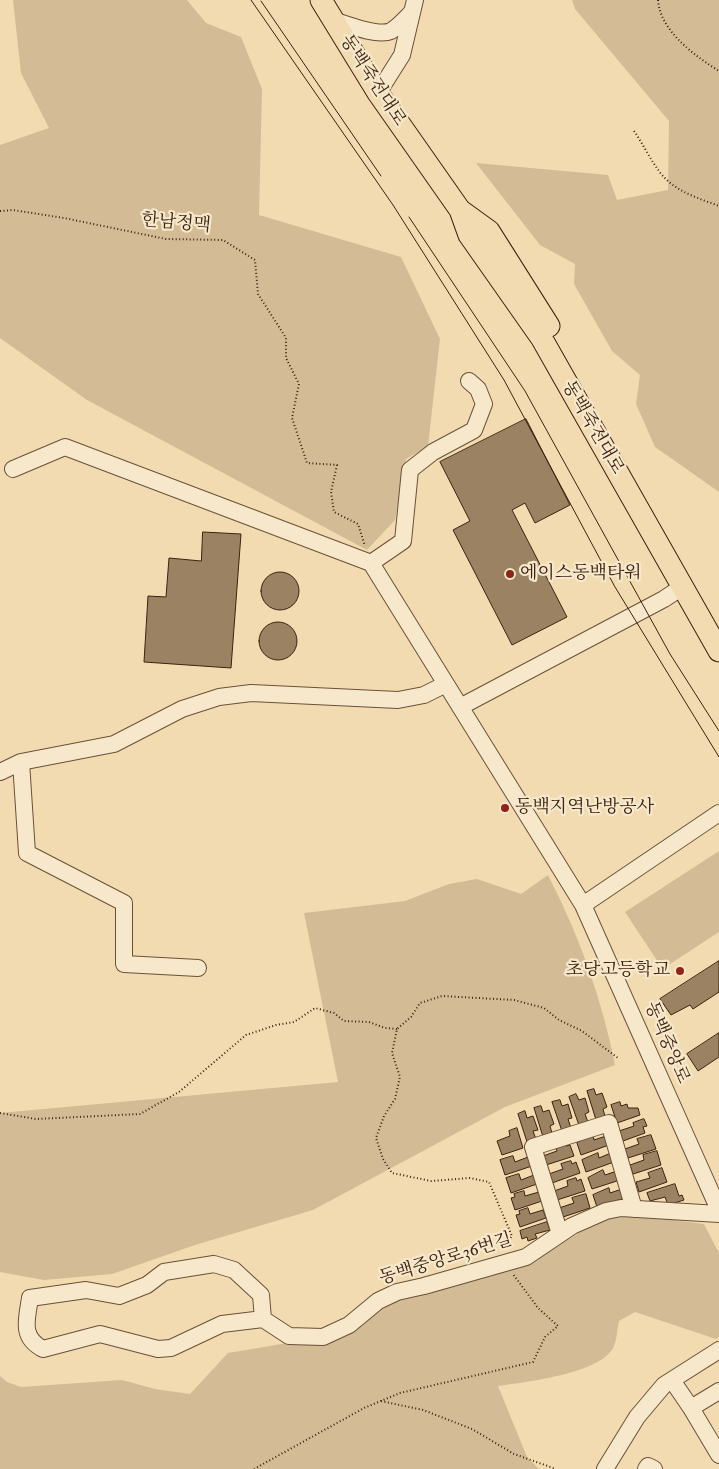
<!DOCTYPE html>
<html>
<head>
<meta charset="utf-8">
<style>
  body { margin:0 }
  canvas { display:block; background:#f2dbb0 }
</style>
</head>
<body>
<canvas width="719" height="1469"></canvas>
<script>
const g = document.querySelector('canvas').getContext('2d');
g.lineJoin = 'round';
function paint(path, color) { g.fillStyle = color; g.fill(path, 'evenodd'); }
function strokePath(path, color, width, dash) { g.strokeStyle = color; g.lineWidth = width; g.lineCap = dash ? 'butt' : 'round'; g.setLineDash(dash || []); g.stroke(path); }
function drawText(font, color, halo, rows, align = 'center') {
  g.font = font + ' "IM FELL Double Pica","Noto Serif KR",serif'; g.lineWidth = 4.5; g.setLineDash([]); g.textBaseline = 'middle'; g.strokeStyle = halo; g.fillStyle = color; for (const [text, x, y, turn = 0] of rows) {
    g.save(); g.translate(x, y); g.rotate((+turn || 0) * Math.PI / 180); g.textAlign = isNaN(turn) ? turn : align; if (halo) g.strokeText(text, 0, 0); g.fillText(text, 0, 0); g.restore();
  }
}
paint(new Path2D(`
  M13,0h174l19,23 35,14 21,52 -3,126 142,42 39,82 -12,107 -22,13 -11,61 -28,30 -280,-150 -87,-62v-193l49,-17 -28,-55z
  M572,0h147v492l-64,-45 -19,-43 4,-29 -28,-24 -38,-67 1,-20 -35,-19 -64,-82 132,12 9,25 51,-10 1,-69 -94,-112z
  M719,851v81l-52,34 -7,-1 -35,-53z
  M548,875c31,60 54,124 67,190l-110,42 -192,103 -118,35 -83,29 -68,6 -44,-8v-159l338,-31 -34,-169 101,-12 44,-17 28,-5 44,15z
  M621,1213l83,11 15,29v84l-3,2 -81,-27 -16,9c-2,8 -2,20 -6,27 -14,26 -88,34 -115,38l29,71 12,12h-539v-93l7,6 14,5 101,-7 33,9 35,5 38,-41 59,-10 103,-41 146,-42 57,-36z`), '#d3bc95');
const building = new Path2D(`
  M526,419l44,86 -35,18 -10,-20 -13,7 55,107 -55,28 -59,-115 17,-9 -30,-59z
  M203,532l38,2 -10,134 -87,-6 4,-66 18,1 3,-39 32,3z
  M261 591a19 19 0 1 1 38 0a19 19 0 1 1-38 0Z
  M259 641a19 19 0 1 1 38 0a19 19 0 1 1-38 0Z
  M719,961v31l-26,17 -3,-4 -19,10 -11,-16z
  M719,1033v24l-21,14 -11,-17z
  M594,1089l2,6 6,-2 5,14 -4,2 3,11 -9,3 -10,-32z
  M576,1094l3,6 6,-2 4,14 -4,2 4,11 -9,3 -11,-31z
  M560,1100l2,6 6,-2 4,14 -4,1 4,12 -9,3 -11,-32z
  M620,1102l1,4 6,-2 1,4h10l2,7 -23,8 -6,-18z
  M541,1106l2,6 6,-2 5,14 -4,2 3,11 -9,3 -10,-32z
  M525,1111l2,7 6,-2 5,14 -5,1 4,11 -9,3 -10,-31z
  M644,1119l3,7 -4,1 2,6 -22,8 -4,-10 15,-5 -1,-3z
  M517,1128l6,20 -21,7 -5,-14 13,-5 -1,-5z
  M593,1135l1,5 12,-4 3,9 -28,10 -4,-12z
  M651,1135l5,14 -28,9 -3,-9 14,-5 -2,-5z
  M565,1143l1,3 4,-1 4,11 -28,9 -3,-9 14,-5 -2,-5z
  M657,1151l4,14 -28,9 -3,-9 14,-5 -1,-5z
  M598,1153l1,5 12,-5 3,9 -28,10 -4,-12z
  M513,1156l2,6 13,-5 4,9 -27,9 -5,-15z
  M571,1161l1,3 4,-2 4,11 -28,10 -3,-9 14,-5 -2,-5z
  M662,1168l5,14 -28,10 -3,-10 14,-4 -2,-5z
  M603,1170l2,5 12,-4 3,9 -28,9 -4,-11z
  M519,1174l2,6 13,-5 3,9 -26,9 -5,-15z
  M576,1178l1,3 4,-2 4,12 -28,9 -3,-9 14,-5 -1,-5z
  M675,1184l4,12 3,-1 2,5 -16,5 -3,-8 -15,4 -3,-8z
  M609,1188l1,5 12,-4 3,9 -28,9 -4,-12z
  M524,1191l1,5 14,-4 3,9 -27,9 -4,-12 4,-1 -1,-3z
  M586,1194l4,14 -27,9 -4,-9 15,-5 -2,-5z
  M528,1208l2,6 13,-4 3,8 -26,9 -4,-12 4,-1 -1,-3z
  M547,1222l3,8 -15,4 2,4 -9,3 -1,-4 -5,2 -2,-8z`);
paint(building, '#9b8263');
strokePath(building, '#3c2210', 1);
const minor = new Path2D(`
  M333,20c13,4 44,17 58,11 7,-4 15,-13 21,-19
  M378,93l24,-38 13,-55
  M13,469l52,-22 306,116 212,342
  M371,563l32,-22 7,-71 23,-18 41,-22 10,-26 -6,-15 -9,-8
  M460,707l204,-108 18,-12
  M21,762l6,91 97,50v61l74,4
  M0,772l21,-10 93,-18 68,-35 37,-12 32,-4 147,7 26,-5 22,-11
  M719,813l-136,92 136,305
  M560,1234l-27,-87 76,-24 25,86
  M263,1319l-2,-24 -27,-25 -20,-6 -50,8 -17,13 -28,11 -33,-6 -56,8c-3,21 -10,39 13,51l57,-15 58,15 13,-1 51,-24 41,-5 26,17 34,1 26,-12 29,-24 19,-9 27,-6 102,-29 46,-31 34,-15 15,-3 98,6
  M676,1386l15,22
  M719,1391l-28,17 28,47
  M605,1469l32,-52 27,-32 55,-35
  M646,1469l2,-3 6,3`);
const major = new Path2D(`
  M321,0l57,93 82,117 9,25 73,104 177,312
  M460,210l29,21 60,95`);
strokePath(minor, '#6a5038', 18);
strokePath(major, '#3c2210', 23);
strokePath(new Path2D(`
  M658,0c2,31 37,56 61,71
  M634,131c9,13 16,28 25,40 14,20 39,27 60,35
  M0,211l13,-1 51,8 102,21 57,1 32,20 3,34 28,44v20l13,26 -7,34 15,45 30,2 -6,27 3,20 24,12 7,22
  M0,1113l36,6 104,-5 39,-22 67,-57 30,-10 18,-3 21,-14 19,5 10,8 25,1 16,6 12,1
  M502,1249l10,-13 -23,-54 -19,-4 -39,3 -39,-8 -9,-14 -7,-21 8,-22 11,-17 5,-22 -8,-24 5,-24 14,-12 9,-14 22,-7 72,4 30,8 15,12 23,11 36,27
  M381,1401l42,9 49,19 42,25 42,15
  M254,1469l110,-61 36,-15 133,-31 12,-25 13,-11 -20,-18 -25,-34`), '#3c2210', 2, [1, 2.5]);
strokePath(minor, '#f7e8cc', 16);
strokePath(major, '#f2dbb0', 21);
strokePath(new Path2D(`
  M251,0l142,205 111,175 111,207 104,170
  M261,1l120,175
  M409,217l116,174 145,263 49,77`), '#3c2210', 1);
for (const [x, y, r, color] of [
  [510,574,5,"#8f2418"],
  [505,808,5,"#8f2418"],
  [680,971,5,"#8f2418"]
]) { const dot = new Path2D(); dot.arc(x, y, r, 0, 2 * Math.PI); g.fillStyle = color; g.fill(dot); strokePath(dot, '#f7e8cc', 2); }
drawText('18px', '#3c2210', '#f7e8cc', [
  ["동백죽전대로",372,81,57],
  ["한남정맥",176,224,5],
  ["동백죽전대로",592,428,60],
  ["동백중앙로",666,1043,67],
  ["동백중앙로36번길",446,1260,-17]
]);
drawText('18px', '#3c2210', '#f7e8cc', [
  ["에이스동백타워",520,574],
  ["동백지역난방공사",515,808],
  ["초당고등학교",670,971,"right"]
], 'left');
</script>
</body>
</html>
